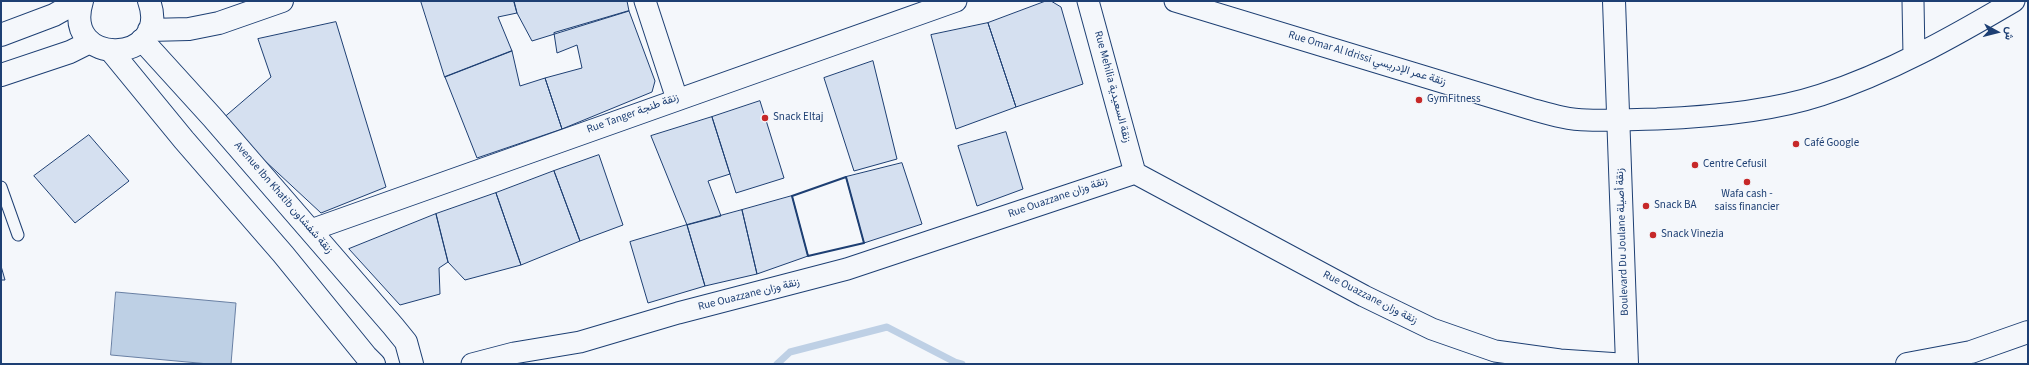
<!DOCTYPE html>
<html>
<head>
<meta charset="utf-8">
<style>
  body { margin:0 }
  #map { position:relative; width:2029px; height:365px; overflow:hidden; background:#f4f7fb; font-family:"Source Sans 3",Vazirmatn,sans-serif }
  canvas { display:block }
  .frame { position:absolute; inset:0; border:2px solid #1d3f73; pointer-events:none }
  .north { position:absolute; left:1977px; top:12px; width:40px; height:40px; -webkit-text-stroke:3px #f4f7fb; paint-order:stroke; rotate:97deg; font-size:11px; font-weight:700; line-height:16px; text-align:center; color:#1d3f73 }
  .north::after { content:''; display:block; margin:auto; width:14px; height:18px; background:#1d3f73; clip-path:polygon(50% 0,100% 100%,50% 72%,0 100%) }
</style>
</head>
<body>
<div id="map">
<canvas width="2029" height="365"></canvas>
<div class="frame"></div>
<div class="north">ش</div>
</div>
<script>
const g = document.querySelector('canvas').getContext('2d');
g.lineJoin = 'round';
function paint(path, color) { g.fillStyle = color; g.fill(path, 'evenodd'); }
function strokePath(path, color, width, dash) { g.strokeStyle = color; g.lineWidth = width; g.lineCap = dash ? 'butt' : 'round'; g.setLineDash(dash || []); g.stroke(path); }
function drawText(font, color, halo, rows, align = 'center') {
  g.font = font + ' "Source Sans 3",Vazirmatn,sans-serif'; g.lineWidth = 3; g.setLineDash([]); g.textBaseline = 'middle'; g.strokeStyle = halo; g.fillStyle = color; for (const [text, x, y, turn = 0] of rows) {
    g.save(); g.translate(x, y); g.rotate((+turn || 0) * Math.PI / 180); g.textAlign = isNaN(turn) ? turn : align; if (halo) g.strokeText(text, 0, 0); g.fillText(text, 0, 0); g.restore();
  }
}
const water = new Path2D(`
  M116,292l120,11 -5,61h-22l-98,-9z`);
paint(water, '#bed0e5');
strokePath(water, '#687fa3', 1);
strokePath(new Path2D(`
  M777,364l13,-12 97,-25 68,35 7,2`), '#bed0e5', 7);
const building = new Path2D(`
  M421,1h93l3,12 -19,4 14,34 -67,26z
  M514,1h113l2,10 -97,30 -15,-28z
  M1046,1h5l10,6 22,77 -67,23 -28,-84z
  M629,11l26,70 -3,11 -90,37 -17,-51 37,-10 -5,-23 -20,8 -3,-20z
  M336,22l50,165 -65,26 -100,-93 50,-43 -13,-38z
  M988,23l28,84 -60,22 -25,-94z
  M512,51l8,35 25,-8 17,51 -85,29 -32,-81z
  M873,61l24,98 -43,12 -30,-93z
  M760,101l24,77 -48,15 -24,-76z
  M712,117l18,57 -22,7 13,35 -34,9 -36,-89z
  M1006,132l17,57 -46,17 -19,-60z
  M89,135l40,46 -54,42 -41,-47z
  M599,155l24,70 -43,16 -26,-70z
  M902,163l20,61 -58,19 -18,-66z
  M554,171l26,70 -59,24 -25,-72z
  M496,193l25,72 -56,15 -17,-18 -12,-48z
  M792,196l16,60 -51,18 -15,-64z
  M742,210l15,64 -52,12 -18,-61z
  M436,214l12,48 -9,6 1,26 -40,11 -51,-56z
  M687,225l18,61 -57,17 -18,-61z
  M1,266l4,14h-4z`);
paint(building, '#d5e0f0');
strokePath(building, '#1d3f73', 1);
const service = new Path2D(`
  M1,187l17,48`);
const minor = new Path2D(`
  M645,1l32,98
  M1088,1l47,172
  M1175,1l356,108c18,5 37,11 56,11 23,1 47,-1 70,-1 51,-2 115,-8 164,-24 68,-22 132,-58 193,-94
  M1913,1l1,55
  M311,230l645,-229
  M472,364l42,-11 66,-11 98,-29 169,-44 288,-96 229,123 68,33 63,22 65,9 60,4`);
const tertiary = new Path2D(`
  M1614,1l13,363
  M142,40l70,77 181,209 13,16 6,22
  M111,51l73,89 99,114 83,102 8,8
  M1907,364l64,-12 57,-20`);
const primary = new Path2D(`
  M82,1c-21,68 90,63 67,0
  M149,30l40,-1 30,-6 63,-22
  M1,35l53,-20 25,-14
  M1,75l69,-23 20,-10`);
strokePath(service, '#1d3f73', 13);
strokePath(minor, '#1d3f73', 23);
strokePath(tertiary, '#1d3f73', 24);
strokePath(primary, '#1d3f73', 24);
strokePath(service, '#f4f7fb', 11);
strokePath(minor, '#f4f7fb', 21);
strokePath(tertiary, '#f4f7fb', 22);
strokePath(primary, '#f4f7fb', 22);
strokePath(new Path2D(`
  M846,177l18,66 -56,13 -16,-60z`), '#1d3f73', 2);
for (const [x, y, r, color] of [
  [1419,100,4,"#c62828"],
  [765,118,4,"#c62828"],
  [1796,144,4,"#c62828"],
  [1695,165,4,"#c62828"],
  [1747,182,4,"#c62828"],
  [1646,206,4,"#c62828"],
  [1653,235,4,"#c62828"]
]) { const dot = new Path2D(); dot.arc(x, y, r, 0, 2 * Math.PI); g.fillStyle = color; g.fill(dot); strokePath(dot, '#f4f7fb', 1.5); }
drawText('11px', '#1d3f73', '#f4f7fb', [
  ["Rue Omar Al Idrissi زنقة عمر الإدريسي",1367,59,17],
  ["Rue Mehilia زنقة السعيدية",1112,87,75],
  ["Rue Tanger زنقة طنجة",633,114,-20],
  ["Avenue Ibn Khatib زنقة شفشاون",283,198,49],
  ["Rue Ouazzane زنقة وزان",1058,198,-19],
  ["Boulevard Du Joulane زنقة أصيلة",1623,242,-92],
  ["Rue Ouazzane زنقة وزان",749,295,-14],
  ["Rue Ouazzane زنقة وزان",1370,298,27]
]);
drawText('11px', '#1d3f73', '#f4f7fb', [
  ["GymFitness",1427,100],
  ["Snack Eltaj",773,118],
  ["Café Google",1804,144],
  ["Centre Cefusil",1703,165],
  ["Wafa cash -",1747,195,"center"],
  ["saiss financier",1747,208,"center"],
  ["Snack BA",1654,206],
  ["Snack Vinezia",1661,235]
], 'left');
</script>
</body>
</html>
